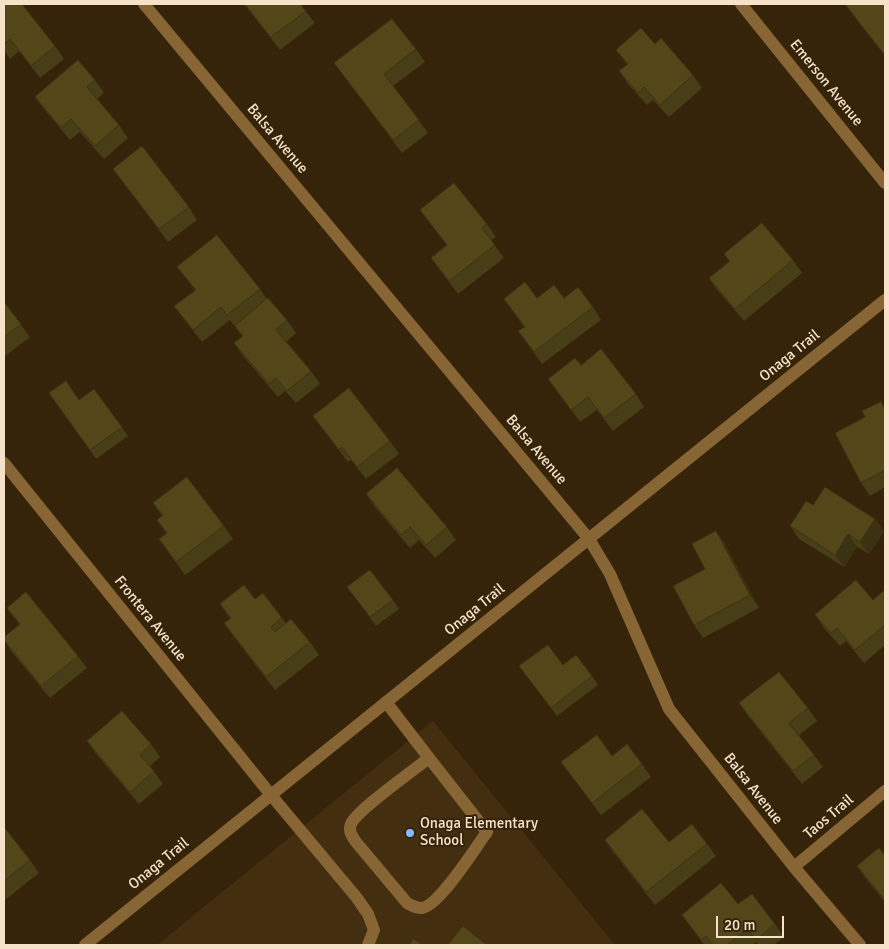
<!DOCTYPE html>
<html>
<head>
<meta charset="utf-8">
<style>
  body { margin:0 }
  #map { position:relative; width:889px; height:949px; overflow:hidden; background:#36240a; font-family:Signika,sans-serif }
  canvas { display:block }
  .frame { position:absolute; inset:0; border:5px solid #f6e2c9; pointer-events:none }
  .scale { position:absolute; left:716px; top:916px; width:68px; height:22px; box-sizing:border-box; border:2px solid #f6e2c9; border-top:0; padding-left:6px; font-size:15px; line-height:18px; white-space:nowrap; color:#f6e2c9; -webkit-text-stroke:4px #36240a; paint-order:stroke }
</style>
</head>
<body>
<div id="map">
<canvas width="889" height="949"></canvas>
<div class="frame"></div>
<div class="scale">20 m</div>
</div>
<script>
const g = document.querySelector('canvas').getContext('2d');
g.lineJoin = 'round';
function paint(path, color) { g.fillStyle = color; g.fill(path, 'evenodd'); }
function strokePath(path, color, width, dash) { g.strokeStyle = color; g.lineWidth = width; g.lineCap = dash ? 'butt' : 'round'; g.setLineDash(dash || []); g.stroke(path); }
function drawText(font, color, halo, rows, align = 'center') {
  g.font = font + ' Signika,sans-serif'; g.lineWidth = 4; g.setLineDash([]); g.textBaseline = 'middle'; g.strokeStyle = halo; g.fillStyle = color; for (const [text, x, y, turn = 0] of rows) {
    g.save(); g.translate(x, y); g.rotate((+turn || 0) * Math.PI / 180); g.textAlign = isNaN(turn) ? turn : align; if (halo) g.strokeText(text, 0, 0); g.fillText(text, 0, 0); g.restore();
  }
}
paint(new Path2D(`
  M433,721l182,224h-458z`), '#432e10');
strokePath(new Path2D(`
  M386,702l43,56
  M429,758l58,74c-12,16 -47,73 -65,76 -6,0 -10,-2 -15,-5l-51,-61c-4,-6 -8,-11 -5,-18 6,-14 63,-54 78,-66z
  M271,795l86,103 11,16 6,16 -6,15`), '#886534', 12);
strokePath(new Path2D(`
  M144,4l445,535 21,35 59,135 125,158 66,78
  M741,4l144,179
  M4,463l267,332
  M794,867l91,-76`), '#886534', 12);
strokePath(new Path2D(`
  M85,945l800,-645`), '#886534', 12);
paint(new Path2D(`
  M4,4l51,42 9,13 -24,19 -21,-27 -9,8 -6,-9z
  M244,4h56l15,19 -35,27z
  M845,4h40v52l-34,-44z
  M655,44l38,31 9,13 -33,29 -16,-17 -6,5 -19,-21 -9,-13 8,-6 -11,-15z
  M416,49l9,13 -32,24 35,47 -26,20 -68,-90z
  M95,80l9,13 -7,6 22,26 9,13 -24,21 -24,-27 -10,8 -26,-31 -9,-12z
  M113,169l76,38 8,13 -29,22z
  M420,210l67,14 9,13 -5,3 13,18 -46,36 -27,-36 16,-13z
  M724,254l69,6 9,13 -58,48 -26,-30 -9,-13 20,-17z
  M177,267l83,22 7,10 20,21 9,13 -10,9 25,29 9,13 -24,19 -11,-12 -7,6 -35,-41 -9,-13 8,-7 -12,-16 -28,22 -28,-36 21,-16z
  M537,298h27l29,9 8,13 -59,44 -24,-33 6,-4 -20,-28z
  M4,302l26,35 -26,20z
  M581,365l55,29 8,13 -31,24 -16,-21 -17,12 -32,-43z
  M94,389l34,47 -32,23 -47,-66 30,7z
  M885,407v80l-15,9 -9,-13z
  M313,416l77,25 9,13 -33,25 -15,-19 -3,2z
  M366,494l81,33 9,13 -21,18 -16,-18 -9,8 -35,-41z
  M153,503l71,23 9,13 -48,36 -26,-36 8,-5 -10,-14 5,-4z
  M813,505l71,26 -15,23 -12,-7 -13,20 -45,-28 -9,-13z
  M716,531l9,13 34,64 -56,30 -9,-13 11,-56z
  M347,587l46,13 6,9 -23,17z
  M885,594v51l-21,18 -18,-22 -6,5 -16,-18 -9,-13 58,-15z
  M255,599l27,19 4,5 24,19 9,13 -44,35 -42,-54 -9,-13 6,-4 -10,-15z
  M7,608l71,48 9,12 -37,30 -39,-47 -7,-11 16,-15z
  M563,665l29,11 6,9 -41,31 -38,-50z
  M739,703l69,5 9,13 -18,14 24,32 -21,17 -54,-68z
  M87,741l64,3 9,13 -10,9 13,18 -24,20 -43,-50z
  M612,756l30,8 9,13 -50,38 -40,-53z
  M4,827l26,33 9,13 -34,27 -1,-2z
  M605,840l102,4 9,12 -61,49 -42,-53z
  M885,856v46l-19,-23 -9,-13z
  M738,904l37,20 9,13 -10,8h-15l-3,-3 -4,3h-48l-22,-30z`), '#473d16');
paint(new Path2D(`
  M875,519l9,12 -15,23 -9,-12z
  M716,531l9,13 34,64 -9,-13z
  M848,534l9,13 -13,20 -9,-12z`), '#3a3212');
const building = new Path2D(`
  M4,4h18l33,42 -24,20 -21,-27 -6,5z
  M245,4h55l6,7 -35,26z
  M845,4h40v51z
  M392,19l24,30 -32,25 35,46 -26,20 -59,-77z
  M641,28l14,16 6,-6 32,37 -33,30 -16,-18 -6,6 -19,-22 9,-7 -12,-14z
  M78,60l17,20 -8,7 32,38 -24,21 -24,-27 -10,9 -26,-31z
  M142,146l47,61 -30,22 -46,-60z
  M454,183l33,41 -5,4 13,17 -46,36 -18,-23 16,-13 -27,-35z
  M762,223l31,37 -58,49 -26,-31 21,-17 -6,-7z
  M217,235l43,54 -33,26 -6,-8 -28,23 -19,-24 22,-16 -19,-23z
  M525,282l12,16 17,-13 10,13 14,-11 15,20 -59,45 -16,-21 7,-4 -21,-28z
  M268,298l19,22 -11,10 35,41 -24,20 -11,-13 -7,6 -35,-41 9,-7 -8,-10z
  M4,302l17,22 -17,13z
  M601,349l35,45 -32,24 -16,-21 -17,13 -23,-31 27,-21 6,7z
  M66,381l13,19 15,-11 28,38 -32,23 -41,-57z
  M349,388l41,53 -33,26 -15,-20 -3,3 -26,-34z
  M881,402l4,7v66l-2,-4 -22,12 -26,-50 30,-16 -3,-6z
  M397,468l50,59 -21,18 -16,-18 -9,8 -35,-41z
  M187,477l37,49 -48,36 -17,-23 8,-6 -10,-13 6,-5 -10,-12z
  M825,487l50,32 -15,23 -12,-8 -13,21 -45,-29 16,-25 7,4z
  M716,531l34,64 -56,30 -21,-39 32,-17 -13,-25z
  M370,570l23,30 -23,17 -23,-30z
  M856,580l17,20 10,-9 2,3v31l-30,25 -18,-22 -6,5 -16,-18z
  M244,585l11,14 8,-6 19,25 -11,9 4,5 16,-13 19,23 -44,35 -42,-54 7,-5 -11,-14z
  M26,592l52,64 -37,30 -37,-46v-3l16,-13 -13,-16z
  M548,645l15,20 13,-10 16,21 -41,32 -32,-42z
  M779,672l29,36 -19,15 25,32 -21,16 -54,-68z
  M122,711l29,33 -11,11 14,16 -24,21 -43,-51z
  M597,735l15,21 15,-12 15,20 -50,39 -31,-41z
  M642,809l27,33 23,-18 15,20 -61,48 -41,-52z
  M4,827l26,33 -26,21z
  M879,848l6,8v44l-28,-34z
  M721,883l17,21 14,-10 23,30 -19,16 -9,-11 -20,16h-14l-7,-9 -5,4 -19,-25z
  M463,926l24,19h-39z
  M414,939l8,6h-13z`);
paint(building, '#53471a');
strokePath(building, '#3a3212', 1);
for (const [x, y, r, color] of [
  [410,833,5,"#86bbfb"]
]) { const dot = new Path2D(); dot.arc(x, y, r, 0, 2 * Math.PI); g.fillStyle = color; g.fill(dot); strokePath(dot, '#36240a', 2); }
drawText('15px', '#f6e2c9', '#36240a', [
  ["Emerson Avenue",826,83,51],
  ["Balsa Avenue",277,139,50],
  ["Onaga Trail",790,356,-39],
  ["Balsa Avenue",536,450,50],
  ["Onaga Trail",475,610,-39],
  ["Frontera Avenue",150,619,51],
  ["Balsa Avenue",753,789,52],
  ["Taos Trail",829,817,-40],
  ["Onaga Trail",159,864,-39]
]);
drawText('15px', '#f6e2c9', '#36240a', [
  ["Onaga Elementary",420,824],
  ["School",420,841]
], 'left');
</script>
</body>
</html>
